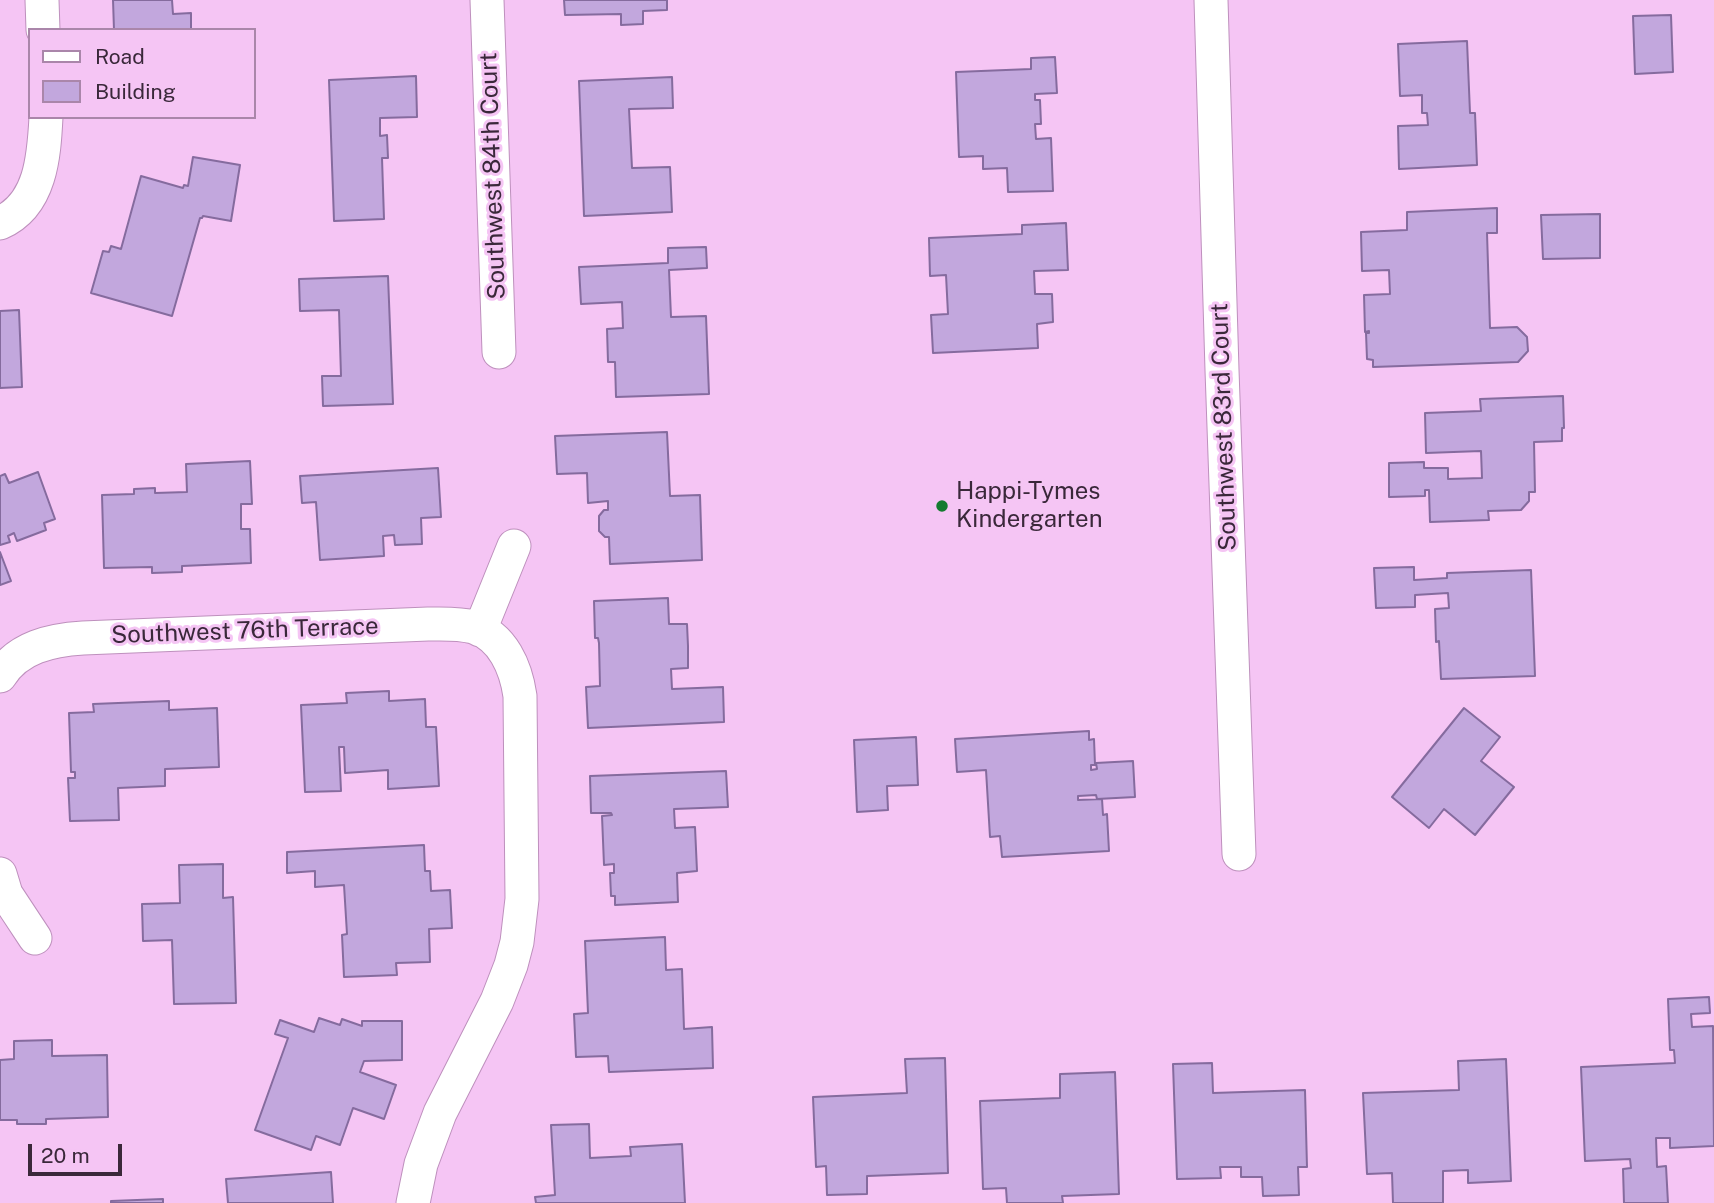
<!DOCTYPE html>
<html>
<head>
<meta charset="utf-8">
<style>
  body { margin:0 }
  #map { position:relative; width:1714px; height:1203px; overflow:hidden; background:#f5c5f4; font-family:"Public Sans",sans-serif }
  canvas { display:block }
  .legend { position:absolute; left:28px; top:28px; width:228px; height:91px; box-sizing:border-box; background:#f5c5f4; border:2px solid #aa86aa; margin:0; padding:9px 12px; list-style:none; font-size:21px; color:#3a283a }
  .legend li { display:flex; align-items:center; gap:14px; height:35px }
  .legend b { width:35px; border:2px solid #aa86aa }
  .scale { position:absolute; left:28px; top:1144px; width:94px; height:32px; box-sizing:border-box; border:4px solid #3a283a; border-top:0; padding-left:9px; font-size:21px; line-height:24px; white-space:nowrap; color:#3a283a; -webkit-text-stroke:5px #f5c5f4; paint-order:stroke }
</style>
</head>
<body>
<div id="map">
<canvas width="1714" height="1203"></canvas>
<ul class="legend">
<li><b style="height:9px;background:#fff"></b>Road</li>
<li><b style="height:19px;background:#c2a7dd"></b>Building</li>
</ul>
<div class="scale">20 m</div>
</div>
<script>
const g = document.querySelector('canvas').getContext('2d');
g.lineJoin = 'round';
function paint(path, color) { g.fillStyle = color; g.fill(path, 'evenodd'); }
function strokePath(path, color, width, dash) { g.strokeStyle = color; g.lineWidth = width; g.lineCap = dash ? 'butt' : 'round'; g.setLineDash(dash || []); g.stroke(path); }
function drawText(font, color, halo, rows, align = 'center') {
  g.font = font + ' "Public Sans",sans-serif'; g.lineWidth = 6; g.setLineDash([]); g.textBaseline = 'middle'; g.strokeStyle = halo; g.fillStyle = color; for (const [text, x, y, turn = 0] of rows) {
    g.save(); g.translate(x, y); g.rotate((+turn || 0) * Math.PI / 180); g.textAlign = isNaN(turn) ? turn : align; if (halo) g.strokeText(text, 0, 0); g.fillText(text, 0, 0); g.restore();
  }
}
const building = new Path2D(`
  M113,0h59l1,14 18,-1v17h-77z
  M564,0h103v10l-24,1v13l-22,1v-11l-56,1z
  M1671,15l2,57 -38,2 -2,-58z
  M1467,41l3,72h5l2,52 -78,4 -1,-43 30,-1 -1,-12h-5v-18l-22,1 -2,-52z
  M1055,57l2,36 -22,1v6h5l1,24h-6l1,15 15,-1 2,53 -45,1 -1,-24 -24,1v-13l-24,1 -3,-85 75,-3v-11z
  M416,76l1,41 -37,1v18l7,-1 1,23h-6l2,61 -50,2 -5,-141z
  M672,77l1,31 -44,1 3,59 38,-1 2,45 -88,4 -5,-135z
  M193,157l47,8 -9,56 -28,-5 -1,2h-2l-28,98 -81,-23 12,-42 6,1 2,-6 10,3 20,-73 42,12 1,-3 4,1z
  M1497,208v25h-10l3,95 27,-1 10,10 1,14 -10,11 -145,5v-7l-6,-1 -1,-26h3v-2l-4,1 -1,-37 26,-1 -1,-24 -27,1 -1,-39 46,-2v-18z
  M1600,214v44l-57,1 -2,-44z
  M1066,223l2,47 -34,1 1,23h17l1,28 -16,2 1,24 -105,5 -2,-38 17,-1 -2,-39 -16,1 -1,-38 93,-4v-9z
  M706,247l1,21 -38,2 2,47 35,-1 3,78 -93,3 -1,-35h-7l-1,-33 16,-1 -1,-26 -41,2 -2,-37 89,-4v-15z
  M388,276l5,128 -70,2 -1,-30h19l-2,-66 -39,1 -1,-32z
  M19,310l3,77 -22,1v-77z
  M1563,396l1,32h-2v13l-28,1 1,50h-6v9l-8,9 -33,1 1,9 -59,2 -1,-32h-4v6l-36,1v-34l35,-1v6h24v11l34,-1 -1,-27 -55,2 -1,-40 56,-2 -1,-12z
  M667,432l3,64 30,-1 2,65 -92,4 -1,-27h-4l-6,-6v-15l5,-6h4v-9l-20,2 -1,-30 -30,1 -2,-38z
  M250,461l2,43h-11v25h9l1,34 -69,3v6l-30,1v-6l-48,1 -2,-73 32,-1v-5l21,-1v5l32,-1 -1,-28z
  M438,468l3,49 -20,1 1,26 -27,1 -1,-10 -11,1 1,20 -64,4 -4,-58 -14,1 -2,-27z
  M38,472l17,47 -11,4 2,7 -29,11 -3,-8 -6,3 2,6 -10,3v-69l5,-2 4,9z
  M0,552l11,29 -11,4z
  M1414,567v13l33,-2v-5l84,-3 4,106 -94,3 -2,-38 -3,1 -1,-33 14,-1 -1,-15 -33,2v12l-39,1 -2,-40z
  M668,598l1,26h18l1,22v22l-17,1 1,20 51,-2 1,35 -136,6 -2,-41 14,-1 -1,-43 -1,-5h-3l-1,-37z
  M389,691v10l36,-2 1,28h10l3,59 -51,3v-19l-43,3 -1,-26h-5l2,44 -36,1 -4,-87 46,-2 -1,-10z
  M169,701v9l48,-2 2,59 -54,2v17l-47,2 1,32 -49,1 -2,-43h7v-6h-4l-2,-59 25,-1 -1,-8z
  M1464,708l36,29 -19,24 33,26 -39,48 -31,-26 -15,19 -37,-31z
  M1089,731v9l5,-1 1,26h-4v5l6,-1 -1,-6 37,-2 2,36 -38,2 -1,-4 -18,1v4l24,-1 1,16 4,-1 2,37 -107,6 -2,-21 -10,1 -4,-67 -29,2 -2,-33z
  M916,737l2,48 -31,1 1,24 -31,2 -3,-72z
  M726,771l2,36 -54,2 1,19 20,-1 2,44 -20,2 1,29 -63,3v-9h-4l-1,-23h4v-9l-10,1 -2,-49 10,-1 -1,-2h-20l-1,-37z
  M424,845l1,26h5l1,20 19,-1 2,38 -23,1 1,33 -34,1 1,12 -53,2 -2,-42 5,-1 -3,-49 -29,2v-16l-28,2v-21z
  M223,864v34l10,-1 3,106 -62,1 -2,-64 -29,1 -1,-37 38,-1 -1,-38z
  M665,937l1,33 16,-1 2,60 28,-2 1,41 -104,4 -1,-16 -32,1 -2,-43 14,-1 -3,-72z
  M1709,997l1,16 -19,1 1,13 21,-1 1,120 -44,2v-10h-14l1,29 9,-1 2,37h-44l-1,-34 8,-1 -1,-9 -45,2 -4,-94 94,-4 -1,-13h-4l-2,-51z
  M319,1018l21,7 2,-6 20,7v-5h40v39l-38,1 -4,11 36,13 -12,34 -31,-11 -13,37 -24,-9 -5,14 -56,-20 33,-92 -13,-4 5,-14 34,12z
  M52,1040v16l55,-1 1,62 -62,2v5h-29v-4h-17v-60l14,-1v-18z
  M945,1058l3,115 -81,3v18l-40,1 -1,-29 -10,1 -3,-70 94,-4 -2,-34z
  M1506,1059l5,122 -43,2v-13l-25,1v32h-50l-1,-30 -25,1 -4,-81 96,-3 -1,-29z
  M1212,1063l1,30 92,-3 2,77h-9l1,28 -36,1 -1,-19h-21v-10h-21l1,11 -44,1 -4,-115z
  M1115,1072l4,122 -57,2 1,7h-56l-1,-15 -23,1 -3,-88 80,-3v-24z
  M589,1124l1,34 41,-2 -1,-9 52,-3 3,59h-149l-1,-6 20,-2 -4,-70z
  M331,1172l2,31h-105l-2,-24z
  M163,1199v4h-52v-2z`);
paint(building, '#c2a7dd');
strokePath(building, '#856b9e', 2);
const street = new Path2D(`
  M42,0l1,30
  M487,0l12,352
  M1211,0l11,370 17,484
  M0,223c41,-18 44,-67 46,-106
  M480,630l34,-84
  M0,676c18,-29 51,-36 83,-38l345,-14c15,0 31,-1 45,3 30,9 43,41 47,69l2,203 -5,43 -6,23 -14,36 -57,112 -19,51 -8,39
  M0,874l6,20 29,44`);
strokePath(street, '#be90bd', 35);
strokePath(street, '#fff', 33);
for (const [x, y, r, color] of [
  [942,506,7,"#137b2f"]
]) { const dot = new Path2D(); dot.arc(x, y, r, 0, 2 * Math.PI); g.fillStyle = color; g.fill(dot); strokePath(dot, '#f5c5f4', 2.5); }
drawText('24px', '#3a283a', '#f5c5f4', [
  ["Southwest 84th Court",493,176,-92],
  ["Southwest 83rd Court",1224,427,-92],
  ["Southwest 76th Terrace",245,631,-2]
]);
drawText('24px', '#3a283a', '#f5c5f4', [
  ["Happi-Tymes",956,492],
  ["Kindergarten",956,520]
], 'left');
</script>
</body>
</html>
